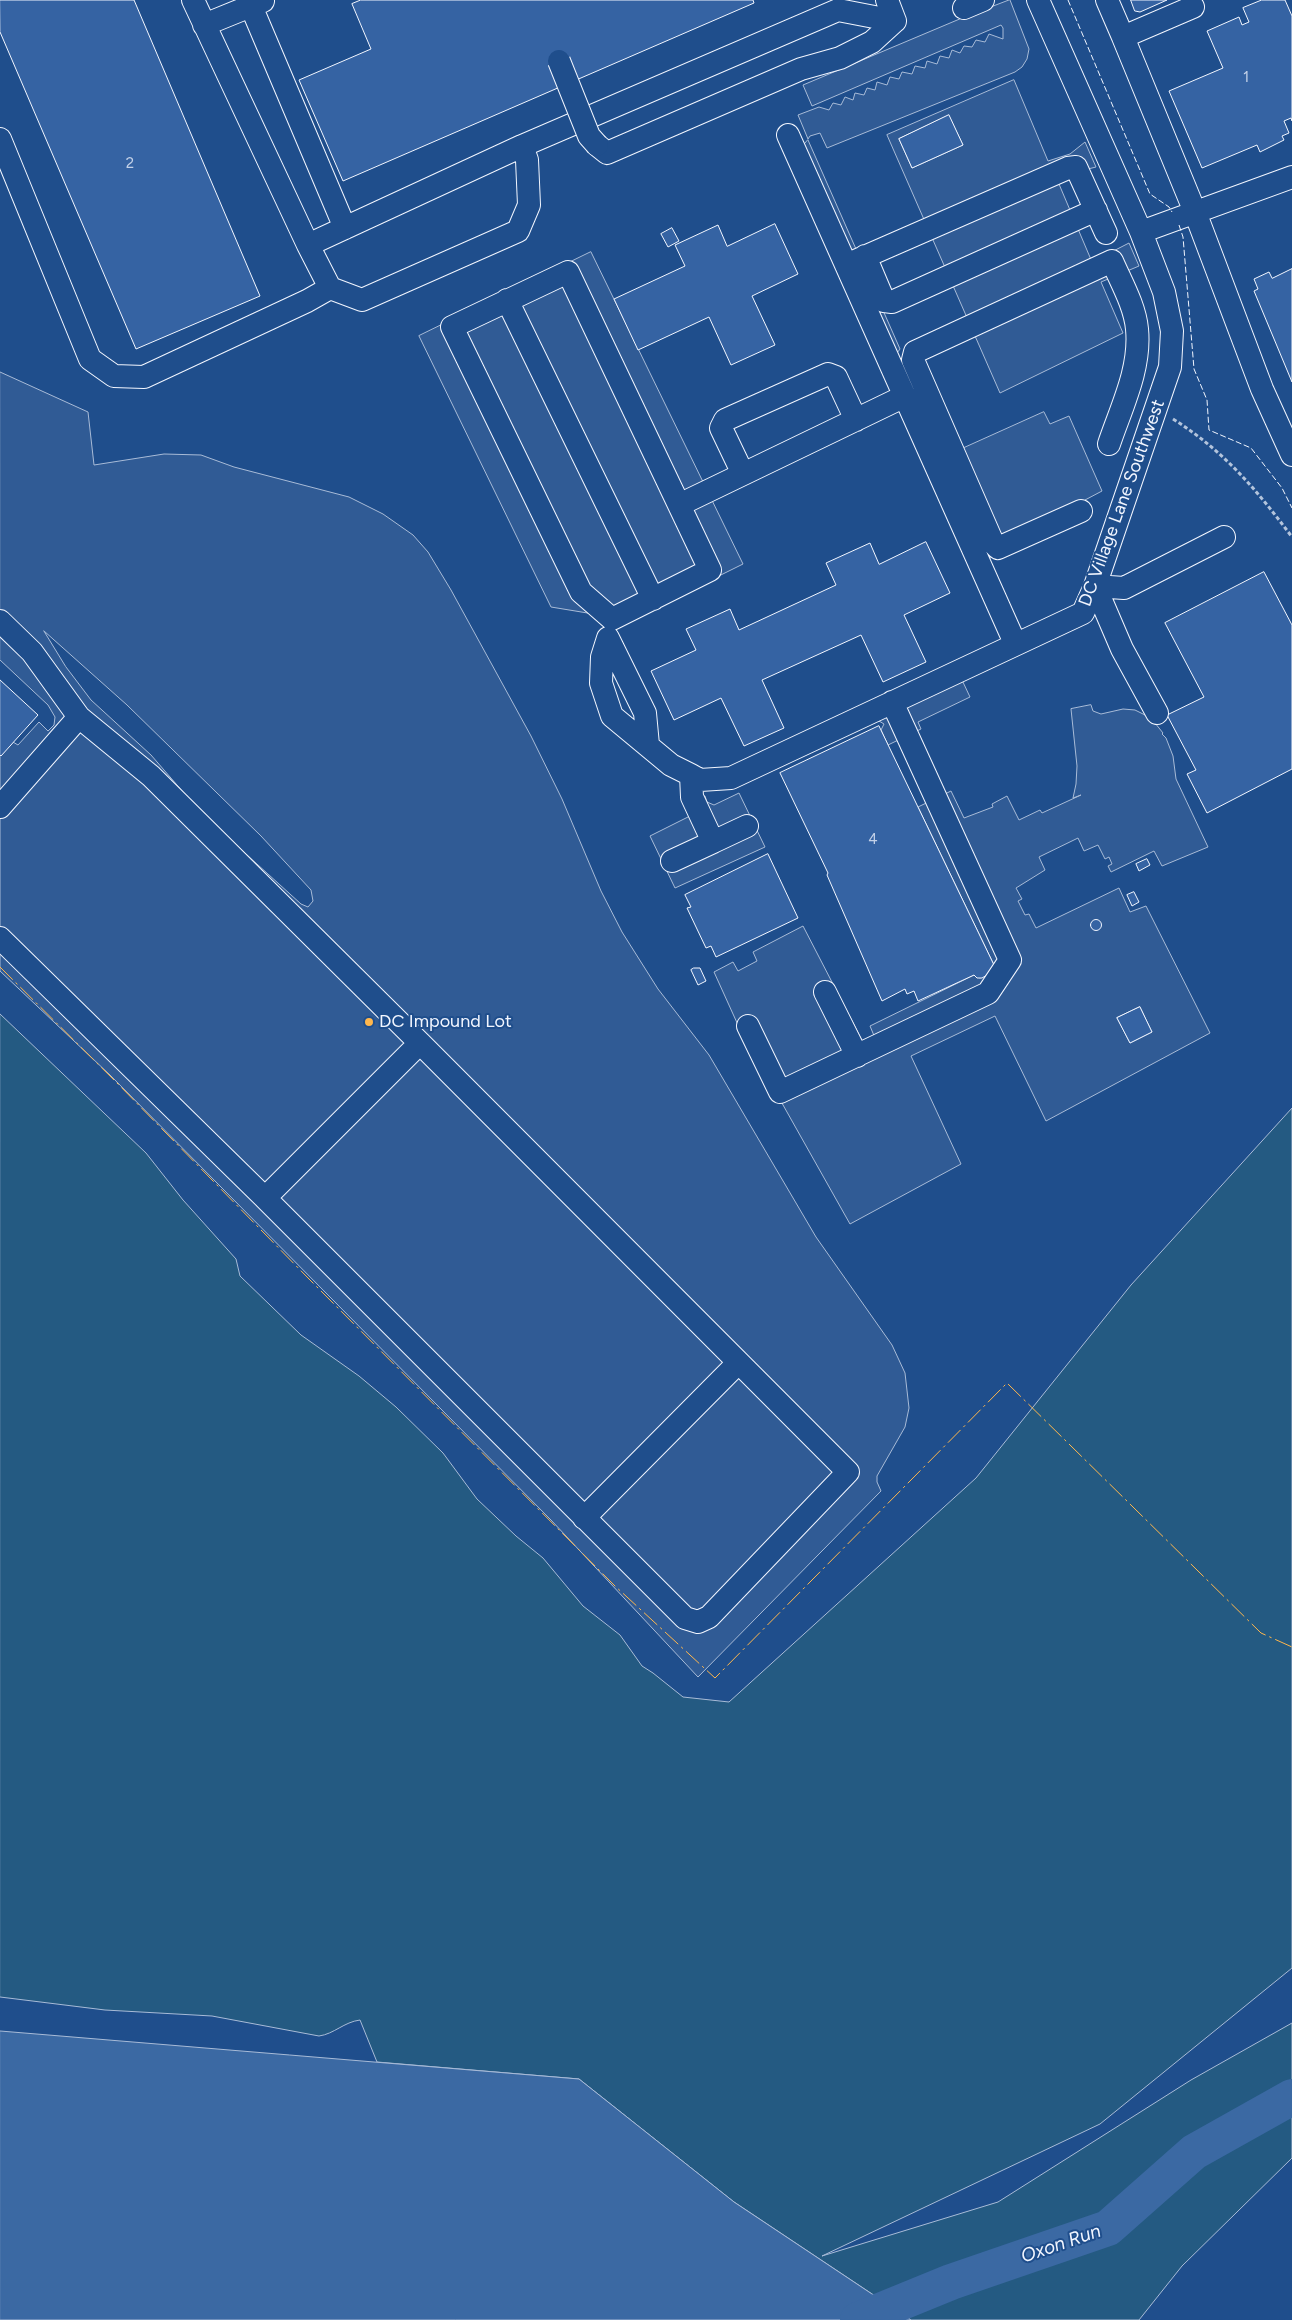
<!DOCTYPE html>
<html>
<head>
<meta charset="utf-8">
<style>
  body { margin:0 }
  canvas { display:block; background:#1f4e8c }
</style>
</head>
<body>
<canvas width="1292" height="2320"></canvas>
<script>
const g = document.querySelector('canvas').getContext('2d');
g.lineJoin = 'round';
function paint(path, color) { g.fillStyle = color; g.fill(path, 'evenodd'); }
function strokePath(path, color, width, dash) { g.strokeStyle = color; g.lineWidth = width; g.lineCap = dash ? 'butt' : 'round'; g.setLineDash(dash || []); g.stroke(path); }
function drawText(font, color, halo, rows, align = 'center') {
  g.font = font + ' Figtree,sans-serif'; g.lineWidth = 4; g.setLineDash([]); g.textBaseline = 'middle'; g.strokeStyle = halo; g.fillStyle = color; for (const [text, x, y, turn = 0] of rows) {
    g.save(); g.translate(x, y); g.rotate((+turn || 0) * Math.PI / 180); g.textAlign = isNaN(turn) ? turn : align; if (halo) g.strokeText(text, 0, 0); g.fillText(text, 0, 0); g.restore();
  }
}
const green = new Path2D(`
  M0,1014l146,139 37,47 53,59 4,17 61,59 58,41 37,31 47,46 34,46 39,37 27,22 40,48 37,29 22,31 11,7 30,24 46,5 247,-224 155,-193 161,-177v860l-192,156 -278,132 176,-54 193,-122 101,-57v135l-110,108 -43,54h-228l-177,-118 -155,-123 -202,-17 -17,-42c-16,2 -26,14 -41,16l-107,-20 -107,-6 -105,-13z`);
paint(green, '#245a82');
strokePath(green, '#a8bbd7', 1);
const parking = new Path2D(`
  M1010,0l19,49 -2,10 -5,8 -7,5 -188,76 -7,-15 -10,3 -2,3 -10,-24 21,-8 10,3 4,-7 8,2 4,-8 8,3 2,-7 9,2 3,-7 8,2 2,-8 10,3 3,-8 9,2 3,-7 10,2 3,-8 10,2 2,-7 10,3 3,-8 9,2 3,-8 8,3 4,-7 8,1 4,-7 9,2 4,-8 14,5v-11l-2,-3 -189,81 -9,-21 159,-67z
  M1014,80l34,81 22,-7 15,-12 11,25 -40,10 36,85 37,-19 10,23 -38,16 22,51 -123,60 -113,-258zM949,116l14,29 -51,23 -13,-29z
  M808,140l92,209 -6,8 -92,-210z
  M591,252l152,312 -113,56 -79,-13 -132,-271z
  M0,372l88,40 6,53 70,-11 37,1 33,12 115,30 34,17 30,21 15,17 23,38 80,146 31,63 39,92 21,41 36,57 51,66 107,182 76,108 13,28 4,35 -4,19 -28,49v6l4,9 -183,186 -147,-157 -441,-445 -110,-104v-216l13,-13 5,3 21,-23 9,9 6,-6 1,-8 -7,-12 -48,-45zM44,631l83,74 134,131 50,54 2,11 -5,6 -7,-3 -98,-89 -52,-60 -60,-55 -25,-33z
  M1044,412l6,12 19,-8 33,75 -17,9 5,13 -100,45 -46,-101z
  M962,680l8,17 -52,25 3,7 -33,16 -7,-15 3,-6 -5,-3z
  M1091,705l2,6 8,3 22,-5 12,1 16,8 12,15 -1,1 4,4 7,18 3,23 32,68 -46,19 -8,-15 -43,21 -3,-6 4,-2 -3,-7 -4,2 -7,-14 -14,6 -6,-13 -39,19 6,13 -29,18 6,11 -4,2 7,14 4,-1 7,14 83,-40 11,24 16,-6 64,127 -164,88 -51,-105 -84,40 50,108 -111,60 -112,-199 -24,-53 19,-10 5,9 19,-10 -4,-9 50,-26 61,118 11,-6 -5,-12 104,-51 6,3 12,-6 2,-7 -76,-158 33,-16 13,27 29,-11 -1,-3 15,-8 12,24 21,-10 2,3 39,-18 -8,3 3,-14 1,-18 -6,-57zM1140,1007l12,25 -22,11 -13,-25z
  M683,792l22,4 2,6 7,3 25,-12 26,54 -90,41 -25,-52 40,-20z`);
paint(parking, '#305b95');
strokePath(parking, '#a8bbd7', 1);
const water = new Path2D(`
  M0,2031l579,48 155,123 177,118h-911z`);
paint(water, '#3b69a3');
strokePath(water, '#a8bbd7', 1);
strokePath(new Path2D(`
  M858,2320l93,-38 157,-54 86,-76 98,-55`), '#3b69a3', 36);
const building = new Path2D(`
  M0,0h134l126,296 -124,53 -136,-317z
  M361,0h392l1,3 -411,178 -44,-101 72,-31 -19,-45z
  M1131,0h36l-27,12 -5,-1z
  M1262,0h23l7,16v105l-1,-3 -7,3 5,12 -7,3 2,4 -24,12 -3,-7 -55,23 -33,-77 54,-23 -16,-37 32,-14 3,8 7,-3 -6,-14z
  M949,115l14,30 -51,23 -13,-29z
  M775,224l23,50 -46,22 23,49 -44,20 -22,-48 -71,33 -24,-51 71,-33 -10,-21 43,-20 9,21z
  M672,228l7,13 -11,6 -7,-13z
  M1292,269v113l-38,-91 4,-2 -4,-10 15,-7 3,6z
  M926,542l24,51 -46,22 22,47 -43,20 -22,-47 -99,45 22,48 -40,18 -23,-48 -47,22 -23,-49 45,-21 -10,-21 44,-20 9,21 97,-45 -10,-22 44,-20 9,21z
  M1264,572l28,53v144l-85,44 -20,-39 9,-4 -29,-55 37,-18 -39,-74z
  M0,680l38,35 -37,41 -1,-1z
  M879,726l115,239 -2,7 -10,6h-5l-3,-3 -56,26 -4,-10 -7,3 -2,-5 -23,12 -55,-126 1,-2 -48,-100z
  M768,854l30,64 -82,39 -5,-11 -5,2 -19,-40 4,-1 -6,-12z
  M1147,859l3,6 -11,6 -3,-7z
  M1134,892l5,10 -7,4 -5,-11z
  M1090.5 925a5.5 5.5 0 1 1 11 0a5.5 5.5 0 1 1-11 0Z
  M694,968h6l6,13 -8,4 -7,-15z
  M1140,1007l12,25 -22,11 -13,-25z`);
paint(building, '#3563a3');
strokePath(building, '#f2f6ff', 1);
const minor = new Path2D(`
  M193,0l115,245 214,-99 316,-136 57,11
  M887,0l8,21
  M1107,0l16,37
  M251,6l94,222
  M1193,7l-70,30 72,175 67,177 30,66
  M964,8l19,-8
  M204,25l59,-24
  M788,135l227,508
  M0,139l90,220 24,17 30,1 163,-76 23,-13 32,12 156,-69 11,-26 -2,-45 -5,-14
  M597,145l10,8 194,-84 39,-11 32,-16 23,-21
  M1141,232l151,-55
  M308,245l22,43
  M865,256l19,45 8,1 204,-92
  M846,265l222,-97 8,-1 30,66
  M568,272l142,298 -98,49 -31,-27 -129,-265z
  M507,300l146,299
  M743,474l-22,-46 4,-8 103,-46 8,3 20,43
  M679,505l226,-109
  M1081,511l-83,37 -5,-5 -80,-183 2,-8 197,-91c9,21 23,45 25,68 4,40 -16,79 -28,115
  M0,621l32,31 47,65 -79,90
  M1157,713l-35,-64 -27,-63 29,2 100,-51
  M648,745l-3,-32 -37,-75 -6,19 -1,26 11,33 59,49 20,10 9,5 31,-2 352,-165 12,-27 75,-219 2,-36 -8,-39 -23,-60 -103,-232
  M713,842l34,-16
  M672,861l41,-19 -21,-45 -1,-22
  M0,938l265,260 155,-155 -269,-267 -72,-59
  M825,992l32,64
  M748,1026l32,66 208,-99 22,-33 -118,-258
  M265,1198l420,420 13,4 11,-5 139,-145 -428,-429
  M584,1518l154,-155`);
strokePath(minor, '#f2f6ff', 24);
strokePath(new Path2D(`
  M1173,419c51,32 83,70 119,118`), '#b3c4dc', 3, [4, 2.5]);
strokePath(minor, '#1f4e8c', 22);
const minorBridge = new Path2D(`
  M559,61l30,75 8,9`);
strokePath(minorBridge, '#f2f6ff', 24, []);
strokePath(minorBridge, '#1f4e8c', 22);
strokePath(new Path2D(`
  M1068,0l82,194 19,13 3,5
  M1179,225l4,12 11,132 13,31 2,30 42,18 31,40 10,20`), '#f2f6ff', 1, [6, 2.5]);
strokePath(new Path2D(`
  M0,967l118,117 191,195 306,307 100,92 292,-295 254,250 31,14`), '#ffb74d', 1, [18, 4, 2.5, 4]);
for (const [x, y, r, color] of [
  [369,1022,5,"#ffb74d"]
]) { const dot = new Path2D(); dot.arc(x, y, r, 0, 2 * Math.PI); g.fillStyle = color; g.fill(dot); strokePath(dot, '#1f4e8c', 2); }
drawText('15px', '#c3d1e8', null, [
  ["1",1246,78],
  ["2",130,164],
  ["4",873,840]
]);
drawText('18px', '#f2f6ff', '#1f4e8c', [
  ["DC Village Lane Southwest",1122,503,-70]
]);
drawText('18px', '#f2f6ff', '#1f4e8c', [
  ["DC Impound Lot",379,1022]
], 'left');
drawText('italic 19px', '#f2f6ff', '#1f4e8c', [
  ["Oxon Run",1061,2244,-19]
]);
</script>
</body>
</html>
